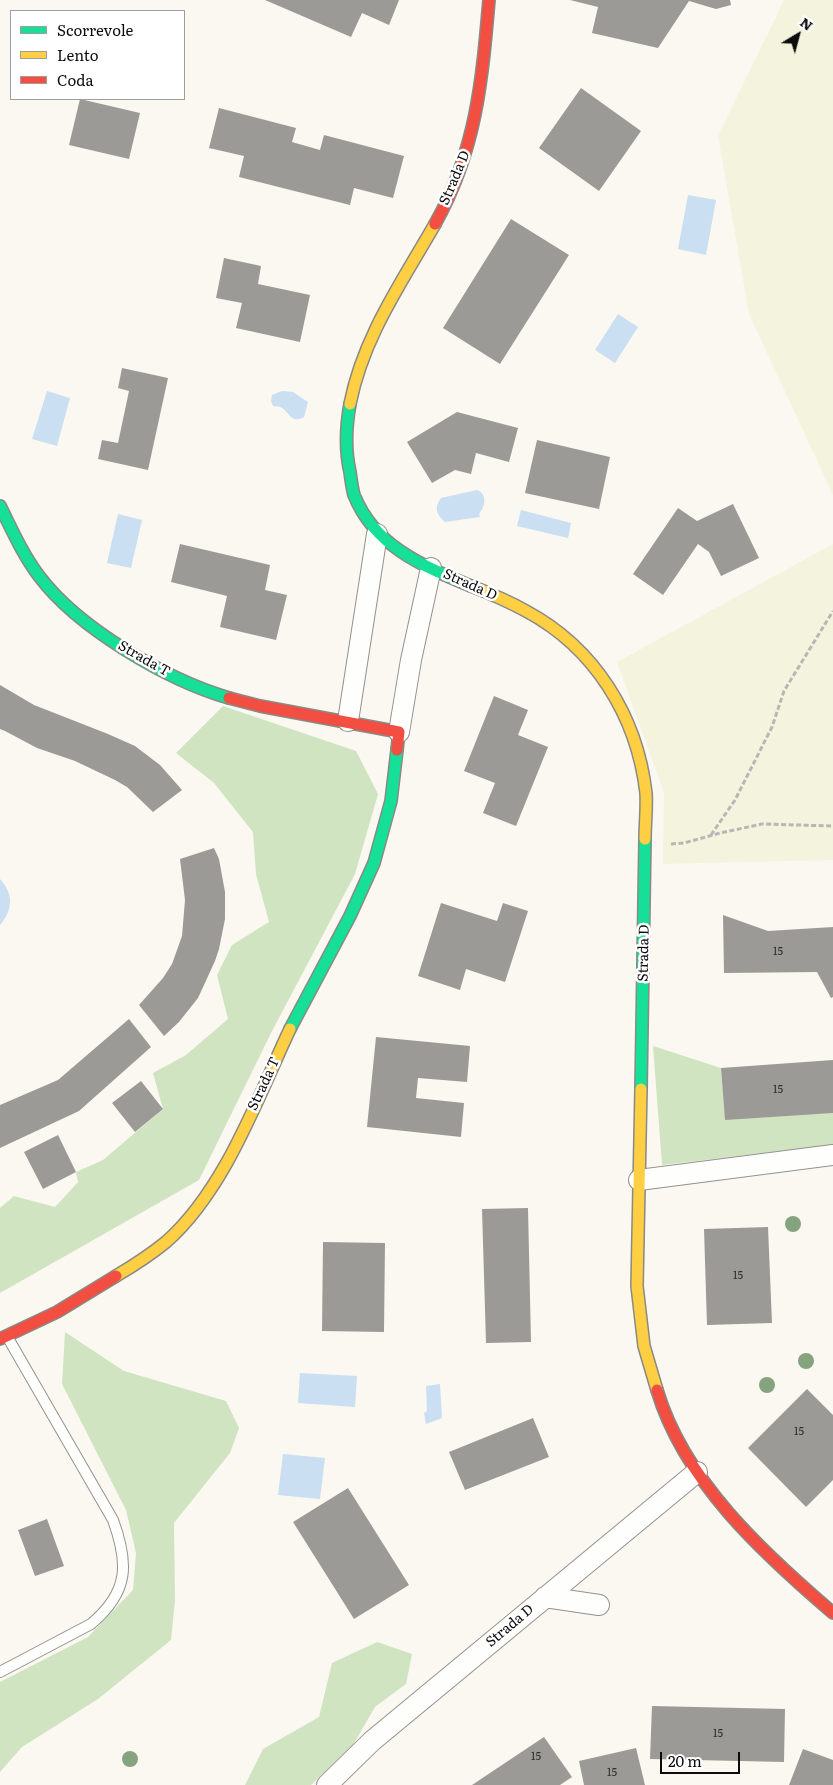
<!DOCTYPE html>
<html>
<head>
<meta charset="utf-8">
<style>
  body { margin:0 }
  #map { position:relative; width:833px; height:1785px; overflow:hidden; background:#faf8f0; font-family:Literata,serif }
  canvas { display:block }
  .legend { position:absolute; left:10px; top:10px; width:175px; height:90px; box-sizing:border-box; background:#fff; border:1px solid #9e9e9e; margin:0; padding:6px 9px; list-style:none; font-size:15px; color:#0c0c0c }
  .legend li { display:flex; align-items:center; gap:10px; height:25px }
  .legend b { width:25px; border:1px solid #9e9e9e }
  .north { position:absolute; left:773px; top:10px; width:50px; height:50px; -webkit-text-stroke:4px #fff; paint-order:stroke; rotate:37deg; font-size:14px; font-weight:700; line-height:20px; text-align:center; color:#0c0c0c }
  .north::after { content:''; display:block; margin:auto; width:18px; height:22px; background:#0c0c0c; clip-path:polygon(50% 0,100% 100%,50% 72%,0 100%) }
  .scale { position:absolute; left:660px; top:1752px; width:80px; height:22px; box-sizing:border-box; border:2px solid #0c0c0c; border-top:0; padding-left:6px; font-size:15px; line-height:18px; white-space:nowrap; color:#0c0c0c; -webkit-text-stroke:4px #fff; paint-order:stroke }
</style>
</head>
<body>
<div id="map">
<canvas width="833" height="1785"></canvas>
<ul class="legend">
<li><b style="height:6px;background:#16e098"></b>Scorrevole</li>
<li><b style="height:6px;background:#ffcf43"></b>Lento</li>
<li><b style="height:6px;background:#f24e42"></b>Coda</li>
</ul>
<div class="north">N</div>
<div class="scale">20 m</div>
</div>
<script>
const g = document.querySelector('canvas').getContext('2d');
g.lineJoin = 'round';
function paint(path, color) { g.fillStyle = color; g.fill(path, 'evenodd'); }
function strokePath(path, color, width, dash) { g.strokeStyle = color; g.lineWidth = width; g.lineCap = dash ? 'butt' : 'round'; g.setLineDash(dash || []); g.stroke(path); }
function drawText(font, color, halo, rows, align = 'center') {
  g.font = font + ' Literata,serif'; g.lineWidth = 5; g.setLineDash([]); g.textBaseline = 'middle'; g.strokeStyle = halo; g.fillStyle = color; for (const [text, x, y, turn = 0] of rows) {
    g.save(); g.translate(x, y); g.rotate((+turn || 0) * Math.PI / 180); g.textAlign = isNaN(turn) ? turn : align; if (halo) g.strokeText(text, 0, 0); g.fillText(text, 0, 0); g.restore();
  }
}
paint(new Path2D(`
  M784,0h49v495l-84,-181 -31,-178z
  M833,544v316l-170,4 1,-71 -47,-131z`), '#f4f4de');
paint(new Path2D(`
  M223,706l133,45 22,43 -23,80 -84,159 -72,147 -199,113v-85l14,-12 41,11 23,-25 -2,-10 27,-12 60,-51 -10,-36 33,-18 42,-36 -11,-44 15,-30 37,-23 -13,-48 -3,-42 -39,-49 -38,-30z
  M653,1046l68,22 4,47 108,-2v32l-171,20z
  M65,1332l59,39 102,30 13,27 -9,25 -56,70 1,77 -4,40 -73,59 -76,48 -22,25v-90l88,-45 45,-47 3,-37 -10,-43 -64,-126z
  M377,1642l35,12 -6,30 -31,23 -22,38 -42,40h-66l18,-36 56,-32 13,-54z`), '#d0e4c1');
paint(new Path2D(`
  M688,195l28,5 -10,55 -28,-6z
  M618,314l20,13 -23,36 -20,-13z
  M47,391l23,7 -13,48 -25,-7z
  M282,391l11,1 15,10 -4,15c-13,7 -14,-4 -22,-9 -2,-2 -6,-1 -9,-2l-2,-5 1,-6z
  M477,490c11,4 8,17 2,24l1,3 -35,5c-9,-8 -11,-14 -4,-24z
  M521,510l50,13 -3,15 -51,-12z
  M118,514l24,6 -11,48 -24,-5z
  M0,879c14,15 13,31 0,46z
  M300,1373l57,3 -2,31 -57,-4z
  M440,1384l2,34 -16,6 -2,-11 3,-2 -1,-25z
  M283,1454l42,4 -5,41 -42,-4z`), '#cadff1');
paint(new Path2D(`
  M265,0h134l-10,25 -27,-12 -11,24z
  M570,0h160l1,5 -15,4 -27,-8 -31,47 -66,-15 6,-26z
  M581,88l60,43 -42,60 -60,-43z
  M80,99l60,14 -11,46 -60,-14z
  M219,108l77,20 -4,14 28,8 4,-15 80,21 -11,42 -39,-10 -4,17 -111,-28 5,-21 -35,-8z
  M511,219l58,36 -69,109 -57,-36z
  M224,258l37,8 -3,18 52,11 -10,47 -64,-14 6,-25 -26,-5z
  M122,368l46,10 -20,92 -50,-11 4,-19 16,3 11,-52 -11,-3z
  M457,412l61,16 -9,34 -33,-9 -5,21 -16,-4 -23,13 -25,-41z
  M537,440l73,17 -11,52 -74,-16z
  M733,504l26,54 -38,18 -12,-24 -11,-8 -35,51 -30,-21 45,-66 19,13z
  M180,544l90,21 -5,25 22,5 -11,45 -56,-13 7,-31 -56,-14z
  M0,685l34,20 74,29 27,12 25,19 22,25 -29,22 -26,-25 -12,-7 -40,-19 -38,-13 -32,-17 -5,-2z
  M494,696l34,14 -10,25 30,12 -32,79 -33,-13 12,-30 -31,-12z
  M214,848l5,11 6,33v27l-6,30 -4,12 -17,37 -19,24 -15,14 -25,-31 24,-27 9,-14 10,-28 3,-36 -5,-41z
  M441,903l56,18 6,-18 25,8 -23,71 -39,-13 -6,21 -42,-14z
  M723,915l45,16 65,-4v70l-2,1 -14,-26 -93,1z
  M129,1019l22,28 -72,64 -79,37v-43l58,-25z
  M376,1037l94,9 -3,36 -49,-4 -2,20 48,5 -3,34 -94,-10z
  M833,1060v53l-108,7 -4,-52z
  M141,1081l22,28 -28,23 -23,-29z
  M58,1135l18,37 -33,17 -19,-37z
  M528,1208l3,134 -45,1 -4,-134z
  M768,1227l4,96 -65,2 -3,-96z
  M323,1242l62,1 -1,89 -62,-1z
  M807,1389l26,26v65l-27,27 -58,-59z
  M533,1418l16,39 -84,33 -16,-38z
  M348,1488l61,97 -55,34 -61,-97z
  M47,1519l17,47 -29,10 -17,-46z
  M652,1706l133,3 -1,53 -134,-3z
  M544,1737l28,40 -12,8h-88z
  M636,1748l9,37h-61l-5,-24z
  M803,1749l30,11v25h-44z`), '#9c9a96');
const lane = new Path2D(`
  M0,1672l91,-48c38,-32 38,-60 22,-104l-105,-182`);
const street = new Path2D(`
  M348,721l29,-187
  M399,732l12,-72 20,-92
  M639,1180l194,-25
  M545,1597l54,8
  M327,1785l45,-44 325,-269`);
const fast = new Path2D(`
  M350,404c-4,22 -5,46 0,68 1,7 2,16 4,23 21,52 69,71 117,91
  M0,506c12,24 23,49 39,70 39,52 128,104 190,122
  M290,1029l60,-113 24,-53 17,-62 6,-51
  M641,1089l4,-250`);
const slow = new Path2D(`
  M350,404c13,-67 52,-122 85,-180
  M471,586c18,7 37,15 55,25 69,37 111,105 120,182 1,15 -1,31 -1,46
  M641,1089l-4,197 7,60 13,44
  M116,1276c17,-10 34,-21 50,-34 59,-52 91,-143 124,-213`);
const jam = new Path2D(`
  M435,224c41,-73 47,-142 54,-224
  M229,698l31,8 139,26 -2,18
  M0,1339l57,-27 59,-36
  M657,1390c27,91 106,163 176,223`);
strokePath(lane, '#93928f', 12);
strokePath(street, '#93928f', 22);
strokePath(fast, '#8a8985', 14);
strokePath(slow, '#8a8985', 14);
strokePath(jam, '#8a8985', 14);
strokePath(new Path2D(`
  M711,835l24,-35 37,-73 12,-36 49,-80
  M671,844l13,-1 36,-10 42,-9 71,2`), '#b7b7b5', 3, [5, 2.5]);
strokePath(lane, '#fefefd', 10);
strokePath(street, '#fefefd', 20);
strokePath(fast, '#16e098', 11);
strokePath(slow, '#ffcf43', 11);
strokePath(jam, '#f24e42', 11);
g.fillStyle = '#86a37f';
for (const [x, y] of [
  [793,1224],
  [806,1361],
  [767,1385],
  [130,1759]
]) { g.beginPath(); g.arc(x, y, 8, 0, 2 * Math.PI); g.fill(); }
drawText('11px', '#30302e', null, [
  ["15",778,952],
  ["15",778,1090],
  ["15",738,1276],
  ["15",799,1432],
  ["15",718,1734],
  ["15",536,1757],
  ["15",612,1773]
]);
drawText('14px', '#0c0c0c', '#fff', [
  ["Strada D",455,178,-67],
  ["Strada D",470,585,24],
  ["Strada T",144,659,30],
  ["Strada D",644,953,-89],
  ["Strada T",264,1084,-65],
  ["Strada D",510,1626,-40]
]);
</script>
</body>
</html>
